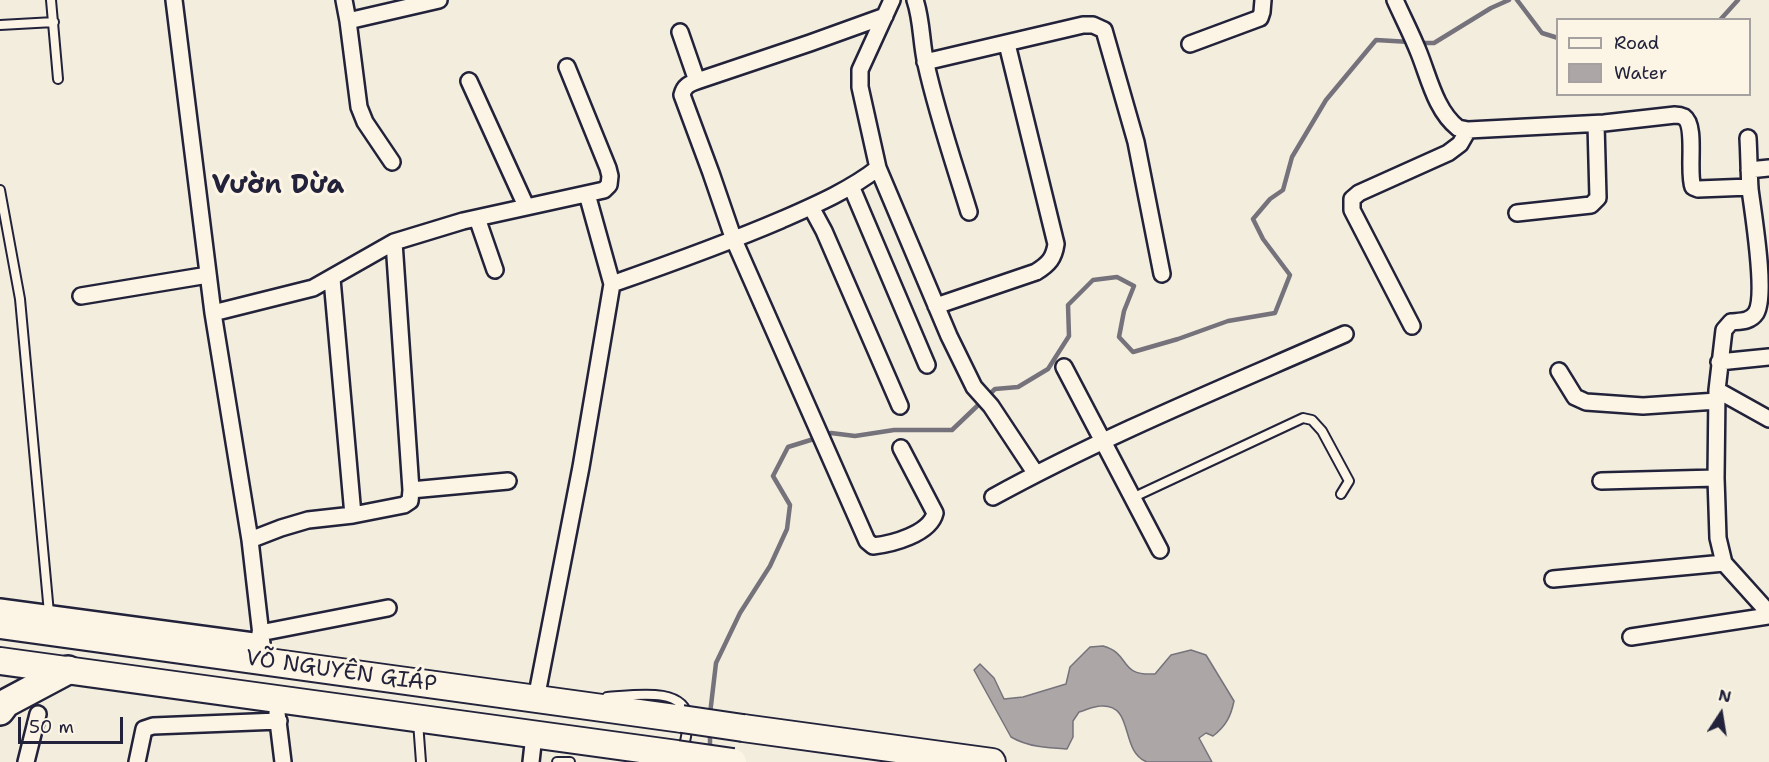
<!DOCTYPE html>
<html>
<head>
<meta charset="utf-8">
<style>
  body { margin:0 }
  #map { position:relative; width:1769px; height:762px; overflow:hidden; background:#f3edde; font-family:"Shantell Sans",sans-serif }
  canvas { display:block }
  .legend { position:absolute; left:1556px; top:18px; width:195px; height:78px; box-sizing:border-box; background:#fcf5e5; border:2px solid #a5a1a1; margin:0; padding:8px 10px; list-style:none; font-size:18px; color:#22223b }
  .legend li { display:flex; align-items:center; gap:12px; height:30px }
  .legend b { width:30px; border:2px solid #a5a1a1 }
  .north { position:absolute; left:1691px; top:684px; width:60px; height:60px; -webkit-text-stroke:4px #fcf5e5; paint-order:stroke; rotate:12deg; font-size:16px; font-weight:700; line-height:24px; text-align:center; color:#22223b }
  .north::after { content:''; display:block; margin:auto; width:21px; height:27px; background:#22223b; clip-path:polygon(50% 0,100% 100%,50% 72%,0 100%) }
  .scale { position:absolute; left:18px; top:717px; width:105px; height:27px; box-sizing:border-box; border:3px solid #22223b; border-top:0; padding-left:8px; font-size:18px; line-height:21px; white-space:nowrap; color:#22223b; -webkit-text-stroke:4px #fcf5e5; paint-order:stroke }
</style>
</head>
<body>
<div id="map">
<canvas width="1769" height="762"></canvas>
<ul class="legend">
<li><b style="height:8px;background:#fcf5e5"></b>Road</li>
<li><b style="height:16px;background:#aca7a6"></b>Water</li>
</ul>
<div class="north">N</div>
<div class="scale">50 m</div>
</div>
<script>
const g = document.querySelector('canvas').getContext('2d');
g.lineJoin = 'round';
function paint(path, color) { g.fillStyle = color; g.fill(path, 'evenodd'); }
function strokePath(path, color, width, dash) { g.strokeStyle = color; g.lineWidth = width; g.lineCap = dash ? 'butt' : 'round'; g.setLineDash(dash || []); g.stroke(path); }
function drawText(font, color, halo, rows, align = 'center') {
  g.font = font + ' "Shantell Sans",sans-serif'; g.lineWidth = 6; g.setLineDash([]); g.textBaseline = 'middle'; g.strokeStyle = halo; g.fillStyle = color; for (const [text, x, y, turn = 0] of rows) {
    g.save(); g.translate(x, y); g.rotate((+turn || 0) * Math.PI / 180); g.textAlign = isNaN(turn) ? turn : align; if (halo) g.strokeText(text, 0, 0); g.fillText(text, 0, 0); g.restore();
  }
}
const water = new Path2D(`
  M1103,646c29,8 14,30 52,28l16,-19 20,-5 15,5 28,46c-3,15 -8,25 -21,35l-7,-3 -7,5 13,24c-12,0 -57,0 -65,0 -28,-11 -12,-58 -46,-56 -7,0 -15,4 -22,6l-6,9v16l-6,12c-19,-1 -39,-2 -56,-12l-37,-67 6,-6 14,14 10,21 19,-2 43,-13 4,-17 20,-20z`);
paint(water, '#aca7a6');
strokePath(water, '#75727b', 1.5);
strokePath(new Path2D(`
  M1517,0l25,33 16,5
  M1720,20l18,-20
  M1418,43h16l57,-35 18,-8
  M825,435l6,-2 24,3 39,-6h58l43,-41 23,-2 30,-18 21,-33 -1,-31 25,-25 24,-3 17,9 -10,25 -5,26 14,15 45,-13 50,-18 47,-8 15,-38 -27,-36 -10,-20 17,-20 13,-9 9,-33 34,-57 50,-60 34,2
  M710,714l6,-51 24,-50 30,-47 17,-37 3,-24 -17,-29 15,-29 29,-9
  M710,750v-19`), '#75727b', 4.5);
const service = new Path2D(`
  M51,0l7,79
  M0,25l54,-3
  M0,190l20,109 29,314
  M1132,498l171,-80 9,2 10,11 27,50 -8,13
  M607,697c23,-1 78,-12 81,22 0,11 -3,22 -5,33
  M418,722l3,40
  M557,762h13`);
const minor = new Path2D(`
  M174,0l39,313 37,227 14,121
  M344,0l4,21 91,-21
  M915,0c7,20 6,43 11,64 11,50 28,99 43,148
  M1395,0c8,18 17,35 24,53 10,25 17,58 39,75l10,2 136,-7 71,-8c3,0 7,1 9,2 13,9 3,55 9,70l5,2 52,-2
  M348,21l11,86 6,15 27,40
  M680,32l17,49 113,-38 75,-27
  M1190,44l70,-26 2,-6 1,-12
  M925,62l158,-37h10l11,5 32,112 26,132
  M469,81l57,125
  M697,81c-8,3 -13,5 -15,14l29,78 23,67 133,301 6,5c19,-2 57,-12 62,-33l-34,-65
  M1748,138c1,17 1,34 2,51 3,24 17,106 6,124 -6,9 -16,8 -25,9l-7,8 -7,60 -1,88 2,60 6,25 45,50
  M878,168l71,168 25,51 17,19 45,68
  M1749,170l20,-2
  M851,186l76,179
  M587,194l25,90
  M811,207l13,24 76,175
  M1517,213l74,-8 7,-7 -2,-74
  M477,218l18,52
  M332,279l21,236
  M81,296l127,-21
  M936,306l100,-34c13,-8 18,-14 20,-28l-49,-200
  M213,313l100,-25 81,-46 69,-21 141,-31 5,-5 1,-9 -2,-8 -41,-101
  M1412,326l-60,-116v-11l7,-6 89,-40 12,-9 8,-14
  M1719,362l50,-5
  M1064,367l96,183
  M1559,371l16,26 11,5 57,4 74,-5
  M1717,390l52,29
  M1601,481l115,-3
  M411,490l97,-9
  M993,497c113,-62 234,-111 352,-163
  M250,540l31,-12 27,-8 45,-5 51,-10 6,-4 1,-11 -17,-248
  M1553,579l171,-16
  M0,607l261,35
  M260,633l128,-25
  M1631,637l138,-21
  M536,699l45,-232 31,-183c57,-20 113,-40 169,-64 34,-15 69,-30 97,-52l-18,-81v-17l32,-70
  M277,713l6,49
  M26,762l12,-48
  M137,762l7,-33 9,-3 126,-5
  M531,762l3,-27`);
const trunk = new Path2D(`
  M0,625l682,94
  M0,661l677,93
  M743,728l249,34`);
const motorway = new Path2D(`
  M0,711l6,-8 62,-33`);
strokePath(service, '#22223b', 12);
strokePath(minor, '#22223b', 20);
strokePath(trunk, '#22223b', 30);
strokePath(motorway, '#22223b', 32);
strokePath(service, '#fcf5e5', 8);
strokePath(minor, '#fcf5e5', 15);
strokePath(trunk, '#fcf5e5', 26);
strokePath(motorway, '#fcf5e5', 27);
const trunkBridge = new Path2D(`
  M682,719l61,9
  M677,754l56,8`);
strokePath(trunkBridge, '#22223b', 30, []);
strokePath(trunkBridge, '#fcf5e5', 26);
drawText('22px', '#22223b', '#fcf5e5', [
  ["VÕ NGUYÊN GIÁP",341,672,8]
]);
drawText('bold 26px', '#22223b', '#fcf5e5', [
  ["Vườn Dừa",278,186]
]);
</script>
</body>
</html>
